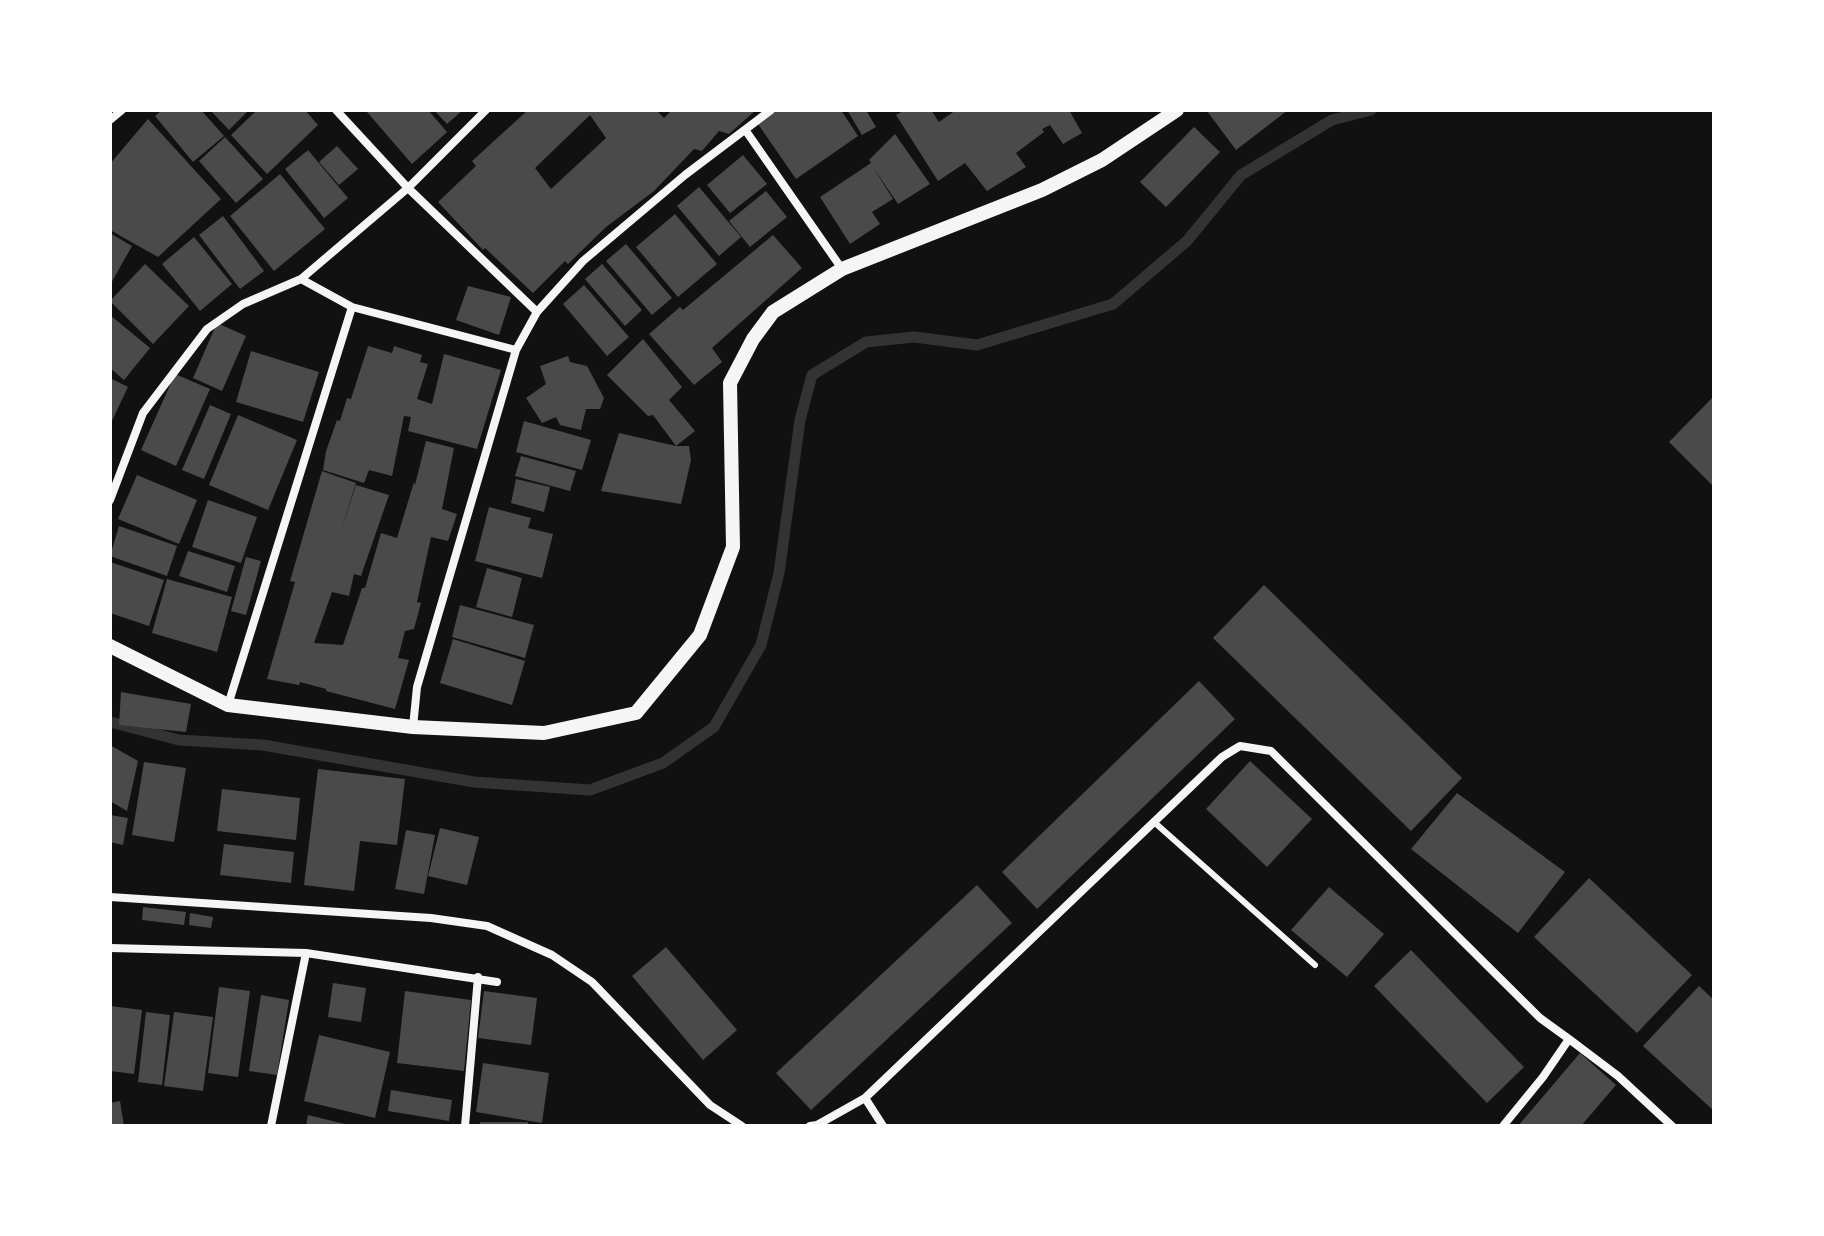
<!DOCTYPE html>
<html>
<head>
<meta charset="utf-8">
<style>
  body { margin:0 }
  #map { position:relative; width:1824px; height:1236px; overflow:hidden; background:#111; font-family:"Sofia Sans Condensed",sans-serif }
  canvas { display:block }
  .frame { position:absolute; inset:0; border:112px solid #fff; pointer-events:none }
</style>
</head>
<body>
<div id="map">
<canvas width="1824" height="1236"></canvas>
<div class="frame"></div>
</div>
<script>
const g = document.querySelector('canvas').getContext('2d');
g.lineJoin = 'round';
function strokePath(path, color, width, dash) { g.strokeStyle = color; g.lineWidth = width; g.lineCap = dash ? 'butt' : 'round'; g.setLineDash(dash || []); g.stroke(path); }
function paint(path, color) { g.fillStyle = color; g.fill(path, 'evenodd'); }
strokePath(new Path2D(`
  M110,722l69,18 84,5 211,37 116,8 73,-27 51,-36 47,-82 18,-72 21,-153 12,-45 54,-33 48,-5 63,8 136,-41 74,-63 54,-66 91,-55 39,-10`), '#333', 11);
paint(new Path2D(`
  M162,110h39l23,26 -31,26 -38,-46z
  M210,110h39l-20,20z
  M257,110h48l13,15 -51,49 -36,-39z
  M369,110h59l19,22 -35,32 -45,-52z
  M434,110h29l-16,14z
  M528,110h128l8,8 8,-8h84l-27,24 -10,-3 -17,20 -8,-2 -40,42 -48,36 -38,37 -3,-3 -32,32 -48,-45 -2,2 -45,-48 38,-36 -4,-5zM590,115l16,23 -55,51 -16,-21z
  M777,110h64l17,26 -62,43 -38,-55z
  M847,110h19l10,17 -14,8z
  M905,110h26l8,12 17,-12h113l13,23 -19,11 -13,-19 -8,4 2,3 -28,21 10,14 -39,24 -22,-28 -27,18 -42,-66z
  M1209,110h79l-52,40 -29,-39z
  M148,119l73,80 -63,58 -48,-27v-66z
  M1194,127l26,25 -54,55 -26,-25z
  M895,134l35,50 -32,20 -25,-37 20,32 -21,13 8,12 -30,20 -30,-47 51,-34 -2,-3z
  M225,137l38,42 -27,24 -37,-42z
  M337,146l21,23 -19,16 -20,-23z
  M308,150l40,48 -24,20 -39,-49z
  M743,155l24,29 -37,29 -23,-28z
  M280,174l45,55 -51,42 -44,-55z
  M699,187l42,50 -22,19 -42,-50z
  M766,191l21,26 -37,30 -21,-26z
  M675,214l42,50 -39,33 -42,-50z
  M223,216l41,55 -24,18 -41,-54z
  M110,233l22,13 -22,39z
  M773,235l29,33 -90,80 10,14 -28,23 -45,-51 31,-27 3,3z
  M194,237l38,47 -32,27 -38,-47z
  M626,244l46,54 -20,17 -46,-54z
  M145,264l44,42 -36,38 -43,-43z
  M602,264l40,46 -17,16 -40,-47z
  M584,285l45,52 -22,19 -44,-52z
  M468,286l43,11 -12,38 -43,-15z
  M110,315l40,33 -26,32 -14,-12z
  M217,323l29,13 -24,55 -29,-13z
  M643,339l39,48 -13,13 26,31 -19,15 -23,-31 -5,1 -41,-41z
  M368,346l24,7 2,-7 28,9 -2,7 8,2 -11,35 15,5 12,-50 57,16 -24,79 -69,-18 3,-14 -7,-1 -12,60 -23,-6 -5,13 -41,-13 3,-19 11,-31 3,1 7,-23 4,1z
  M251,351l68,21 -16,50 -67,-20z
  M568,356l2,6 17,4 17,32 -4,11h-14l-5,21 -21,-5 -4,-8 -14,6 -16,-25 20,-14 -6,-18z
  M175,374l35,15 -34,77 -35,-16z
  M110,378l18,9 -18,38z
  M1714,396v91l-45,-45z
  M210,405l21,9 -27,65 -22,-9z
  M238,415l59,25 -29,70 -59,-25z
  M524,421l67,19 -9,30 -66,-18z
  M619,433l57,13h13l2,14 -10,44 -80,-13z
  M426,441l28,7 -12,61 15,5 -9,27 -17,-4 -14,65 4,1 -7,26 -9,2 -7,27 11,2 -14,49 -69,-18v-2l-26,-7 -1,3 -32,-6 28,-97 -5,-1 32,-110 34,12 -16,51 16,-49 33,10 -28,81 -7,-2 -5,22 -17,-4 -18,51 29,2 19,-57h3l16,-55 16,5 17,-56 1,3z
  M521,456l55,15 -6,20 -55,-15z
  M137,475l60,25 -18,44 -61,-25z
  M516,479l34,8 -6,25 -33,-9z
  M208,500l49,17 -16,46 -49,-16z
  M489,507l42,11 -3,10 25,6 -11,44 -67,-17z
  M119,526l58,20 -10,30 -57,-20z
  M188,551l47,15 -8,26 -48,-16z
  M246,557l15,4 -15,54 -15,-4z
  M110,562l54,18 -15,46 -39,-13z
  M487,568l35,10 -10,39 -36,-10z
  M167,579l65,18 -15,55 -65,-19z
  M1264,585l198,193 -51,53 -198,-193z
  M460,605l74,20 -9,33 -73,-21z
  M453,639l72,22 -13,44 -72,-22z
  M1199,681l36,38 -198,190 -35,-37z
  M121,692l70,12 -5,28 -67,-7z
  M110,745l28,16 -11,50 -17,-10z
  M1250,761l62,58 -45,48 -61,-58z
  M144,762l42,6 -12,74 -42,-7z
  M318,769l87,10 -8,66 -37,-4 -6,50 -50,-6z
  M222,789l78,9 -4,42 -79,-9z
  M1457,793l108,79 -47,61 -107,-84z
  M110,815l18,3 -5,27 -13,-3z
  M440,828l39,9 -12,48 -39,-9z
  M406,830l29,5 -11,59 -29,-5z
  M224,844l70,8 -3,31 -71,-8z
  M1589,878l103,97 -55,58 -103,-96z
  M977,885l35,38 -201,187 -35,-37z
  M1329,887l55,47 -37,43 -56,-47z
  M143,907l43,5 -2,13 -42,-5z
  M190,913l23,4 -2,11 -22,-3z
  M666,947l71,83 -34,30 -71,-84z
  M1411,950l113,117 -37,36 -113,-117z
  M333,983l33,5 -5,34 -33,-5z
  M1699,986l15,14v111l-71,-65z
  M219,987l31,4 -12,86 -30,-4z
  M405,991l66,9 -7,71 -67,-8z
  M484,991l53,7 -6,47 -53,-7z
  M261,995l28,5 -12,75 -28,-4z
  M110,1006l32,4 -8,64 -24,-3z
  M146,1012l24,3 -8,70 -24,-3z
  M174,1012l39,5 -10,74 -39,-5z
  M319,1035l71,17 -15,66 -71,-17z
  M1580,1053l36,32 -35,41h-63z
  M483,1063l66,10 -7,50 -66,-11z
  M391,1090l61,10 -3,21 -61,-10z
  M120,1101l4,25h-14v-23z
  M308,1115l41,10v1h-43z
  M480,1122h48v4h-48z`), '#4a4a4a');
strokePath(new Path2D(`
  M1154,822l161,143`), '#f5f5f5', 6);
strokePath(new Path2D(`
  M336,110l72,78 129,124
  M110,120l12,-10
  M746,131l96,138
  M301,279l51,28 164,43
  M110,500l33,-87 64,-84 36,-25 58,-25 107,-91 78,-78
  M228,705l124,-398
  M413,727l4,-40 99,-337 21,-38 46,-51 102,-86 86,-65
  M110,897l321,21 56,8 65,29 40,27 118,123 32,21
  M110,948l196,5 191,29
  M1569,1039l49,37 54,50
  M865,1098l18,28
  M271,1126l35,-173
  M465,1126l13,-149
  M810,1126l7,-1 48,-27 357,-341 18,-11 31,5 269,267 29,21 -26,38 -40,49`), '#f5f5f5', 8);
strokePath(new Path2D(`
  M110,646l118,59 185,22 131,6 92,-20 64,-78 33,-88 -3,-164 23,-44 20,-27 69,-43 200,-79 60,-30 75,-50`), '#f5f5f5', 14);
</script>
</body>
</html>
